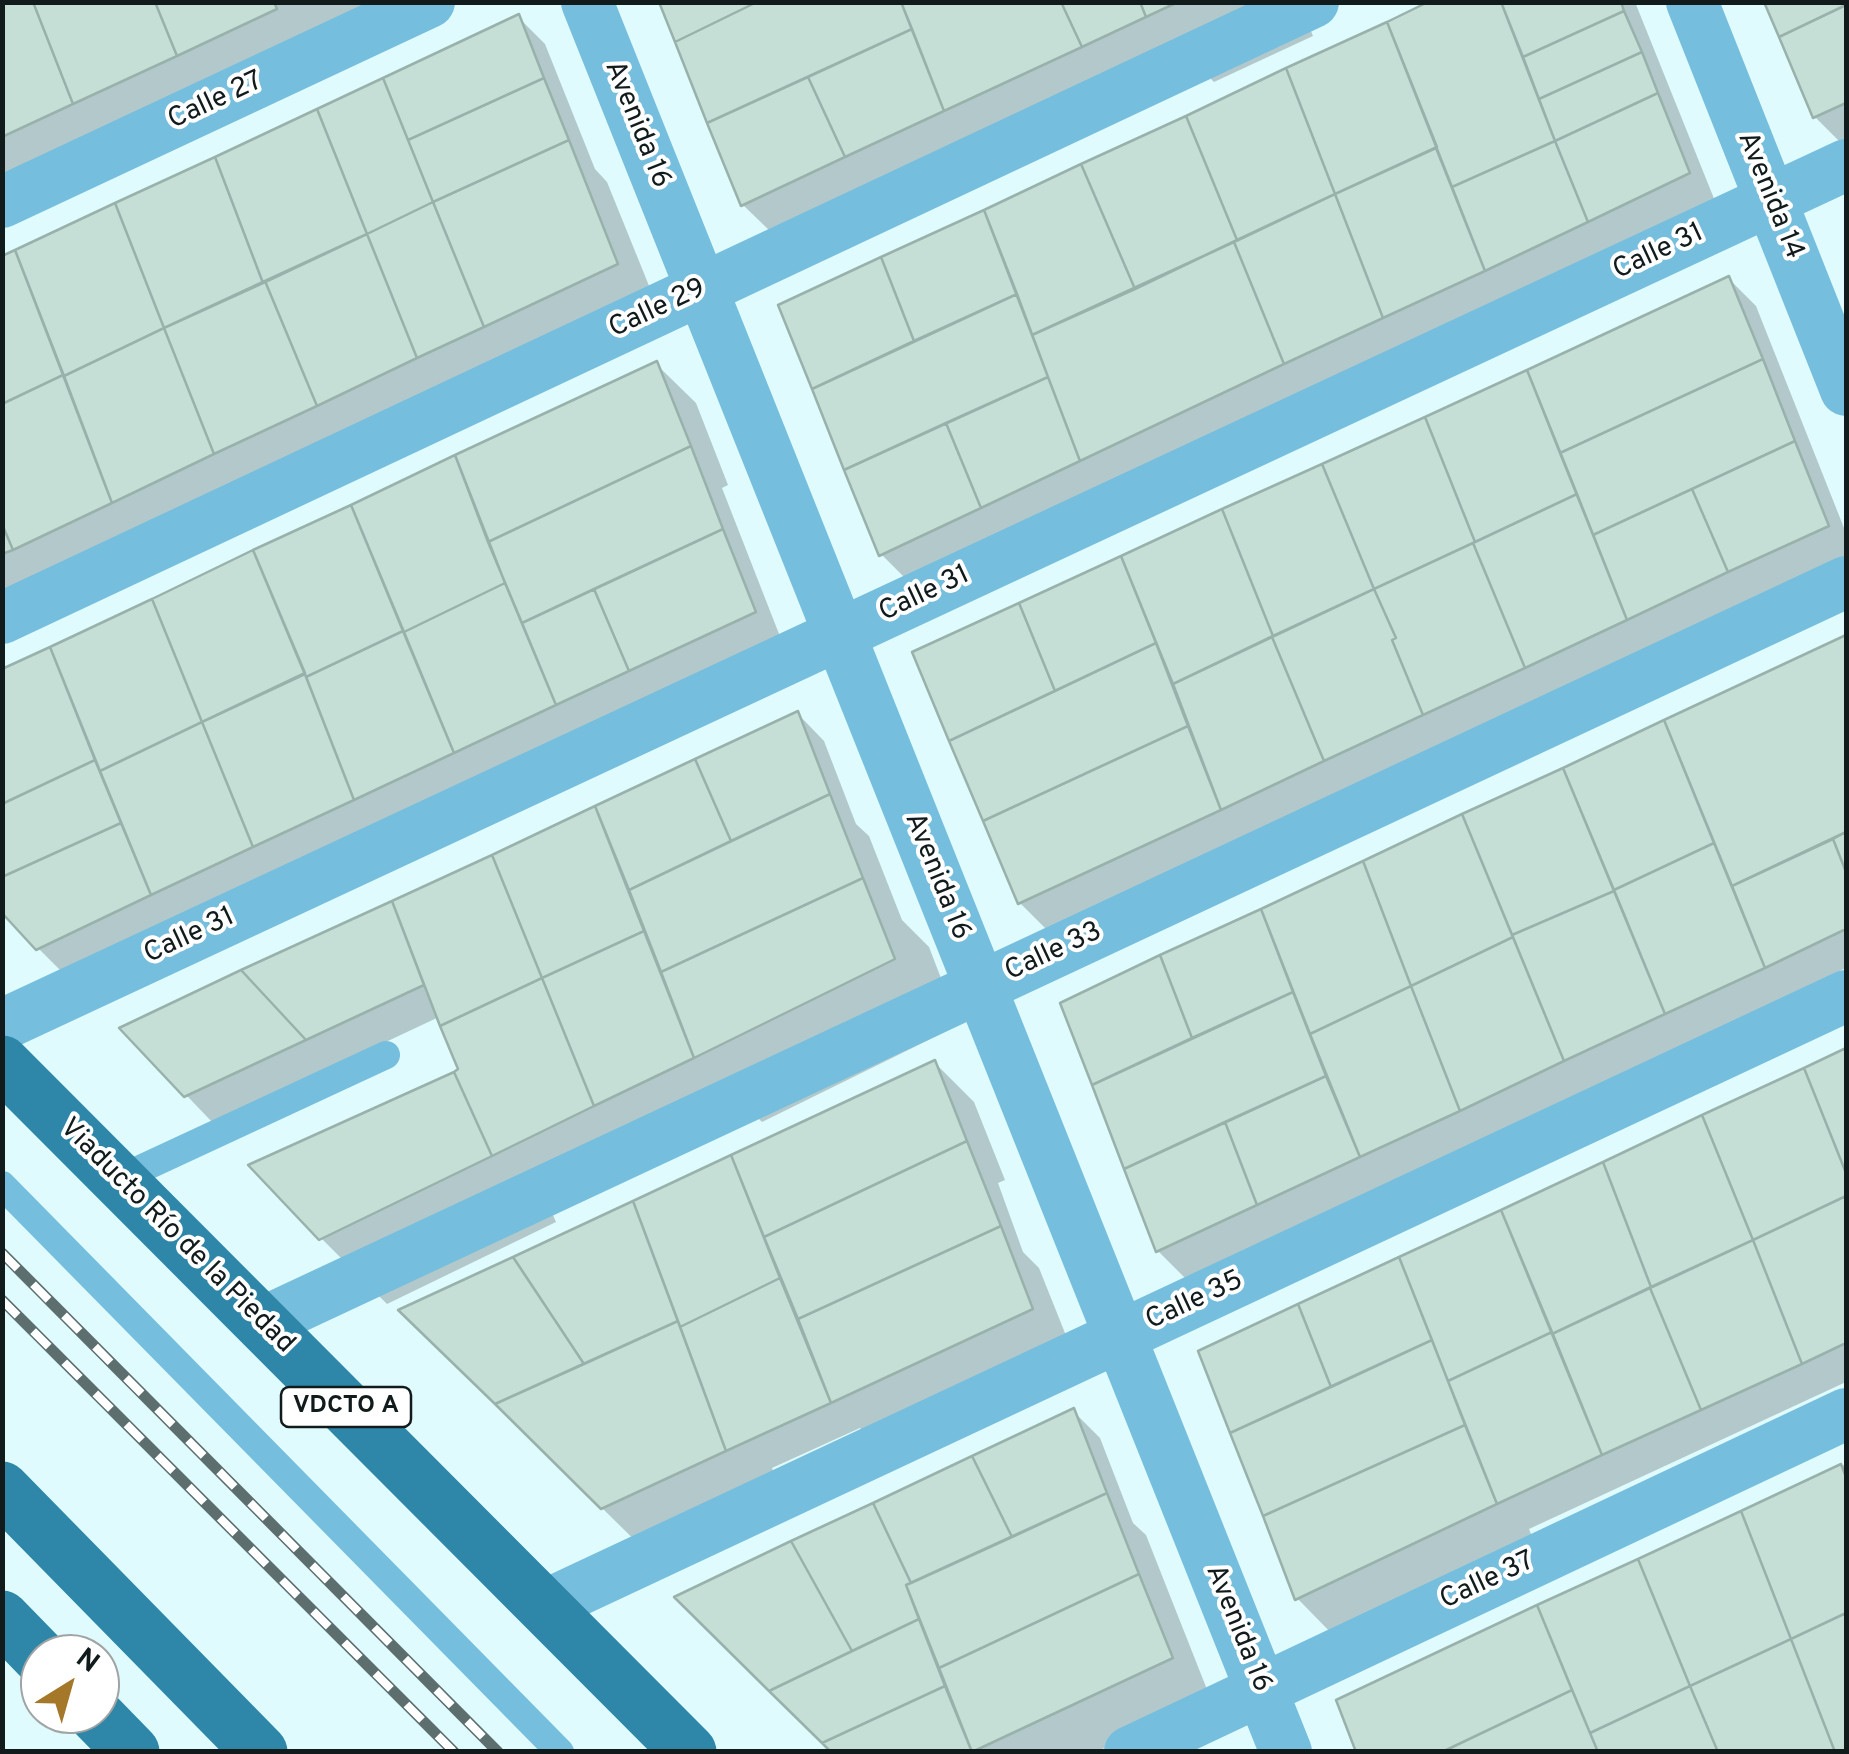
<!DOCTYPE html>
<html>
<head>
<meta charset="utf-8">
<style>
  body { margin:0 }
  #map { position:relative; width:1849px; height:1754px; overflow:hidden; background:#dffbfd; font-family:Overpass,sans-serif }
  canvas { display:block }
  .frame { position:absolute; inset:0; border:5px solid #111b1c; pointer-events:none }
  .north { position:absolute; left:20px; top:1634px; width:100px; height:100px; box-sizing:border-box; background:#fff; border:2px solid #a0a4a4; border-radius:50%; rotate:37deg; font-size:28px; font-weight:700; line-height:40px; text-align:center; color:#111b1c }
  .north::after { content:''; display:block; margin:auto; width:35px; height:45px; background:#a47729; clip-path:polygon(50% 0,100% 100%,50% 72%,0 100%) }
</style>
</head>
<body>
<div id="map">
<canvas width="1849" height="1754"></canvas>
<div class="frame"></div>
<div class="north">N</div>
</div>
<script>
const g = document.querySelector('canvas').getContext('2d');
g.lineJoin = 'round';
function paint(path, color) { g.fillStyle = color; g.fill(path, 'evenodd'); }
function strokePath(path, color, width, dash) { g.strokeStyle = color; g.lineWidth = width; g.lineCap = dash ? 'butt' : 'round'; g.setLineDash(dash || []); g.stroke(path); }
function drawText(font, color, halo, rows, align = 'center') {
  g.font = font + ' Overpass,sans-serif'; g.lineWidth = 8; g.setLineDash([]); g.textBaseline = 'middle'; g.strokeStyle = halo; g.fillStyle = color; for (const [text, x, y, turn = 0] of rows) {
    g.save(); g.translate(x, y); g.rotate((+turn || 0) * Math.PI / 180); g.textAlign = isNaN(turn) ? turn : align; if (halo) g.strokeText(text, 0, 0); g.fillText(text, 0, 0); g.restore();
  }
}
paint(new Path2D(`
  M2,2h371l-371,174z
  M662,2h637l14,34 -99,46 -39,-39 -405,188 -27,-26z
  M1434,2h201l80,199 -807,380 -27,-27 -67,-167z
  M1766,2h80v139l-4,3 -27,-27z
  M518,17l27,27 50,125 12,13 49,121 -654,290v-334z
  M1729,279l27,27 90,227v23l-787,386 -39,-39 -105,-249z
  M656,364l40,39 32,82 -6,3 59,151 -716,336 -27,-27 -36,-276z
  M1846,638v330l-557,261 -92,61 -39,-39 -95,-247z
  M798,714l26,27 32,83 13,12 33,84 27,27 30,78 -197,97 -39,-39 -188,91 21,48 -169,82 -66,-66 140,-167 -22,-54 -226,106 -90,-94z
  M1846,1050v332l-317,147 6,15 -199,94 -39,-40 -96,-246z
  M935,1063l39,39 31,78 -7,3 25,69 16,16 32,80 -199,92 -12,-12 -88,40 19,50 -122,56 -267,-263z
  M1073,1411l27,27 33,85 13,12 64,162 -114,55h-262l-156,-155z
  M1846,1464v288h-487l-20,-51z`), '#0003');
const building = new Path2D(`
  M2,2h31l40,102 -71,33z
  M33,2h122l22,54 -104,48z
  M155,2h119l3,7 -100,47z
  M659,2h98l-82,40z
  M757,2h144l11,27 -205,94 -32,-81z
  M901,2h160l21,45 -138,64z
  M1061,2h79l6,15 -64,30z
  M1140,2h38l-32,15z
  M1428,2h73l54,139 -103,46 -65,-165z
  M1501,2h120l3,9 -101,46z
  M1764,2h82v3l-67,32z
  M1846,5v98l-33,15 -34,-81z
  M1624,11l18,41 -103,47 -16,-42z
  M519,14l25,64 -136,62 -25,-62z
  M1387,22l50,125 -102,47 -49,-126z
  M912,29l32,82 -99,46 -37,-80z
  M1642,52l16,41 -103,48 -16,-42z
  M1286,68l49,126 -98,46 -51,-124z
  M808,77l37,80 -104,49 -34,-83z
  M383,78l50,124 -66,32 -50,-125z
  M544,78l25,62 -136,62 -25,-62z
  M1658,93l32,80 -102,49 -33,-81z
  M317,109l50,125 -104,49 -48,-126z
  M1186,116l51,124 -102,49 -54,-125z
  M569,140l49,124 -134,63 -51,-125z
  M1555,141l33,81 -103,49 -33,-84z
  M1436,148l49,123 -102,47 -48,-124z
  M215,157l48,126 -99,45 -49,-125z
  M1081,164l54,125 -103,46 -48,-125z
  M1335,194l48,124 -99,46 -50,-122z
  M433,202l51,125 -67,31 -50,-124z
  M115,203l49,125 -100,48 -49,-126z
  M984,210l33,84 -103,47 -33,-84z
  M367,234l50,124 -100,48 -52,-125z
  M1234,242l50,122 -204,97 -48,-126z
  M15,250l48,125 -61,29v-148z
  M881,257l33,84 -102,48 -34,-84z
  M1729,276l34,83 -203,94 -33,-83z
  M265,281l52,125 -103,48 -50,-126z
  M1017,294l31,83 -204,93 -32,-81z
  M164,328l50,126 -102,49 -48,-127z
  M1763,359l32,82 -202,94 -33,-82z
  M657,361l34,85 -203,96 -33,-87z
  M1527,370l50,124 -102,48 -50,-125z
  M63,375l49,128 -99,47 -11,-26v-120z
  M1048,377l32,84 -99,47 -35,-85z
  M1425,417l50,125 -101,47 -52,-125z
  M946,423l35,85 -102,48 -35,-86z
  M1795,441l34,85 -101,46 -36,-83z
  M691,446l32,83 -201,94 -34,-81z
  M455,455l50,128 -101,49 -53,-127z
  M1322,464l52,125 -101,47 -51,-127z
  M1692,489l36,83 -101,48 -34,-85z
  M1577,494l50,126 -102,48 -52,-125z
  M351,505l52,126 -97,46 -53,-127z
  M1222,509l51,127 -100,48 -52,-128z
  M2,524l11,26 -11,4z
  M723,529l33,83 -127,59 -35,-82z
  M1473,543l52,125 -102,47 -31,-75 4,-2 -22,-49z
  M253,550l52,123 -103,49 -50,-123z
  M1121,556l35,87 -101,48 -36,-88z
  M505,583l51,122 -102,48 -50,-121z
  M594,589l35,82 -73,34 -34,-82z
  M1374,589l22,49 -4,2 31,75 -99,46 -52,-124z
  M152,599l50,123 -102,49 -50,-124z
  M1019,603l36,88 -106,50 -37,-89z
  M403,631l51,122 -100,47 -48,-123z
  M1846,635v197l-114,54 -68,-166z
  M1272,637l52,124 -103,49 -48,-126z
  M1156,643l32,83 -205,95 -34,-80z
  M50,647l45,113 -93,44v-135z
  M305,674l49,126 -101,47 -51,-125z
  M798,711l32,83 -99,47 -36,-82z
  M1664,720l50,123 -100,47 -51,-122z
  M202,722l51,125 -102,48 -51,-124z
  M1188,726l33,84 -203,94 -35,-83z
  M695,759l36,82 -102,49 -34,-84z
  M95,760l26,63 -119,54v-73z
  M1563,768l51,123 -102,44 -50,-121z
  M830,794l33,84 -202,94 -32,-82z
  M595,806l49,125 -102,47 -50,-123z
  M1462,814l51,123 -102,49 -48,-125z
  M121,823l30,72 -115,55 -34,-37v-36z
  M1846,832v40l-13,-33z
  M1833,839l13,33v57l-81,39 -33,-82z
  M1714,843l51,125 -100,46 -51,-124z
  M492,855l50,123 -102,48 -48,-125z
  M1363,861l48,125 -101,48 -49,-125z
  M863,878l32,81 -201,99 -33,-86z
  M1614,891l51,123 -101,47 -52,-126z
  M392,901l32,84 -118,55 -65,-70z
  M1261,909l32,83 -101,46 -32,-83z
  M644,931l50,127 -100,48 -52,-128z
  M1513,937l51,124 -104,50 -49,-125z
  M1160,955l32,83 -100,47 -32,-82z
  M241,970l65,70 -122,57 -65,-69z
  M542,978l52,128 -102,50 -38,-84 4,-3 -18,-43z
  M1411,986l49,125 -100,46 -50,-123z
  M1293,992l33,84 -202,93 -32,-84z
  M1846,1048v125l-42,-105z
  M935,1060l32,81 -203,96 -33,-82z
  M1804,1068l42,105v23l-93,44 -51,-125z
  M454,1072l38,84 -173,84 -71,-75z
  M1326,1076l34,81 -103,48 -32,-83z
  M1702,1115l51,125 -102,47 -48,-125z
  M1225,1122l32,83 -101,47 -32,-83z
  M967,1141l34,85 -203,93 -34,-82z
  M731,1155l49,123 -100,49 -47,-126z
  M1603,1162l48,125 -99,47 -51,-124z
  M1846,1196v147l-44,21 -49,-124z
  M633,1201l45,120 -94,43 -71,-107z
  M1501,1210l51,122 -104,49 -49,-124z
  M1001,1226l32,83 -202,94 -33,-84z
  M1753,1240l49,124 -101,46 -51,-122z
  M513,1257l71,107 -89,40 -97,-94z
  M1399,1257l33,83 -101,47 -33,-83z
  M780,1278l51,125 -105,48 -46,-124z
  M1650,1288l51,122 -99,45 -50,-121z
  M1298,1304l33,83 -101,46 -32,-82z
  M678,1321l48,130 -125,58 -106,-105z
  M1552,1332l50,123 -105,49 -49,-123z
  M1432,1340l33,85 -202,91 -33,-83z
  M1074,1408l33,85 -95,44 -40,-81z
  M1465,1425l32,79 -202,96 -32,-84z
  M972,1456l40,81 -101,46 -38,-80z
  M1841,1464l5,13v136l-55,26 -50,-128z
  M1107,1493l32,81 -200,94 -33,-83z
  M873,1503l38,80 -5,2 13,34 -67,32 -61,-110z
  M1741,1511l50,128 -101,47 -52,-127z
  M791,1541l61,110 -83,40 -95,-94z
  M1638,1559l52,127 -100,47 -53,-128z
  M1139,1574l34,84 -201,94 -33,-84z
  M1537,1605l35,85 -130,62h-86l-20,-52z
  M1846,1613v139h-11l-44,-113z
  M919,1619l26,67 -123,57 -53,-52z
  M1791,1639l44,113h-117l-28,-66z
  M945,1686l27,66h-141l-9,-9z
  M1690,1686l28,66h-120l-8,-19z
  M1572,1690l26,62h-156z`);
paint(building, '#c5dfd7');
strokePath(building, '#98b1aa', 2.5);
strokePath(new Path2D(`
  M119,1179l267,-124
  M2,1185l558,567`), '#76bedd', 28);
strokePath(new Path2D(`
  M587,2l699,1750
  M1692,2l154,388
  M2,202l427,-200
  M2,618l1311,-616
  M2,1025l1844,-860
  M262,1323l1584,-741
  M544,1606l1302,-610
  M1130,1752l716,-338`), '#76bedd', 52);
strokePath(new Path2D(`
  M2,1063l687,689
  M2,1489l258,263
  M2,1618l38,39
  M95,1714l37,38`), '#2e87a8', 55);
const rail = new Path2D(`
  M2,1253l496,499
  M2,1300l452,452`);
strokePath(rail, '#5d6e6f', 11);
strokePath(rail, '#fff', 8, [22]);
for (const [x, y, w] of [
  [346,1407,130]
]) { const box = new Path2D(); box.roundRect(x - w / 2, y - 20, w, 40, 8); g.fillStyle = '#fff'; g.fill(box); strokePath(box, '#111b1c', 2.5); }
drawText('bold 25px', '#111b1c', null, [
  ["VDCTO A",346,1407]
]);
drawText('28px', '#111b1c', '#fff', [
  ["Calle 27",216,102,-25],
  ["Avenida 16",636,125,68],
  ["Avenida 14",1769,196,68],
  ["Calle 31",1659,253,-25],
  ["Calle 29",658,310,-25],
  ["Calle 31",925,595,-25],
  ["Avenida 16",936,877,68],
  ["Calle 31",190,937,-25],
  ["Calle 33",1054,953,-25],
  ["Viaducto Río de la Piedad",176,1237,45],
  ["Calle 35",1195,1302,-25],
  ["Calle 37",1488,1582,-25],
  ["Avenida 16",1237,1629,68]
]);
</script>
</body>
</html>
